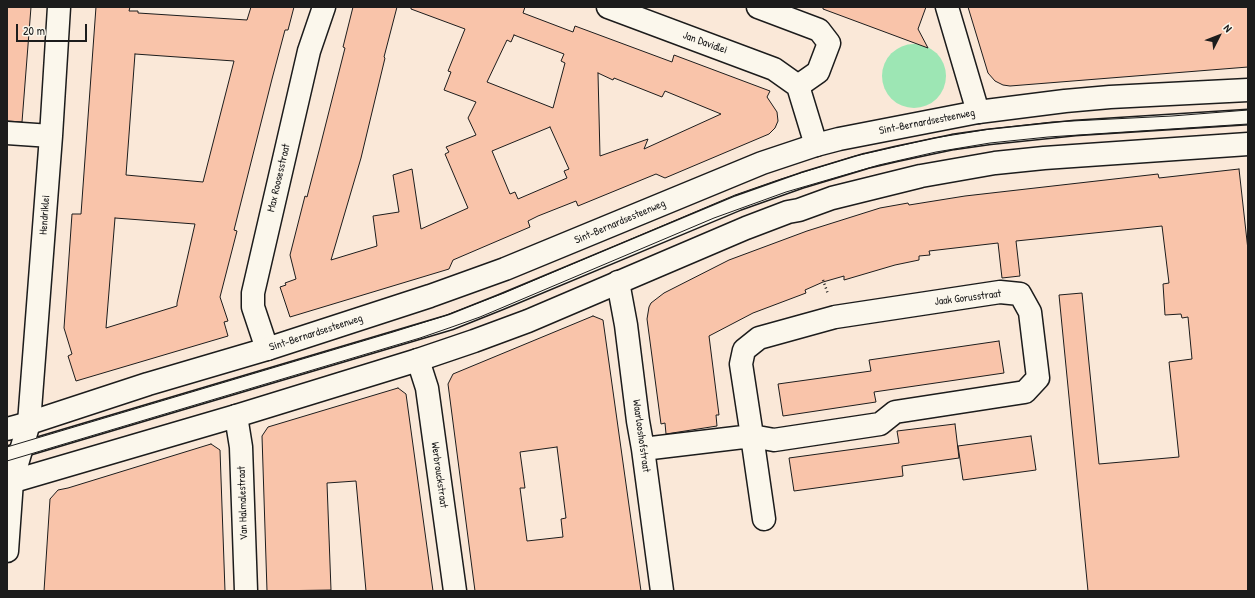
<!DOCTYPE html>
<style>
body{margin:0}
#map{position:relative;width:1255px;height:598px;overflow:hidden;background:#fae8d8;font-family:"Patrick Hand",sans-serif}
canvas{display:block}
.frame{position:absolute;inset:0;border:8px solid #1c1c1c;pointer-events:none}
.north{position:absolute;left:1199px;top:16px;width:40px;height:40px;-webkit-text-stroke:3px #fbf7ec;paint-order:stroke;rotate:48deg;font-size:11px;font-weight:700;line-height:16px;text-align:center;color:#1c1c1c}
.north::after{content:'';display:block;margin:auto;width:14px;height:18px;background:#1c1c1c;clip-path:polygon(50% 0,100% 100%,50% 72%,0 100%)}
.scale{position:absolute;left:16px;top:24px;width:71px;height:18px;box-sizing:border-box;border:2px solid #1c1c1c;border-top:0;padding-left:5px;font-size:12px;line-height:14px;white-space:nowrap;color:#1c1c1c;-webkit-text-stroke:3px #fbf7ec;paint-order:stroke}
</style>
<div id="map">
<canvas width="1255" height="598"></canvas>
<div class="frame"></div>
<div class="north">N</div>
<div class="scale">20 m</div>
</div>
<script>
const c = document.querySelector('canvas').getContext('2d');
c.lineJoin = 'round';
function fillPath(path, color) {
  c.fillStyle = color;
  c.fill(path, 'evenodd');
}
function poly(rows) {
  const path = new Path2D();
  for (const r of rows) {
    if (r.length === 3) {
      path.moveTo(r[0] + r[2], r[1]);
      path.arc(r[0], r[1], r[2], 0, 2 * Math.PI);
      continue;
    }
    path.moveTo(r[0], r[1]);
    for (let i = 2; i < r.length; i += 2) path.lineTo(r[i], r[i + 1]);
  }
  return path;
}
function stroke(path, color, width, dash) {
  c.strokeStyle = color;
  c.lineWidth = width;
  c.lineCap = dash ? 'butt' : 'round';
  c.setLineDash(dash || []);
  c.stroke(path);
}
function label(font, color, halo, rows, align = 'center') {
  c.font = font + ' "Patrick Hand",sans-serif';
  c.lineWidth = 3.5;
  c.setLineDash([]);
  c.textBaseline = 'middle';
  c.strokeStyle = halo;
  c.fillStyle = color;
  for (const [text, x, y, turn = 0] of rows) {
    c.save();
    c.translate(x, y);
    c.rotate((+turn || 0) * Math.PI / 180);
    c.textAlign = isNaN(turn) ? turn : align;
    if (halo) c.strokeText(text, 0, 0);
    c.fillText(text, 0, 0);
    c.restore();
  }
}
const green = poly([
 [914,76,32]
]);
const building = poly([
 [7,7,31,7,22,122,7,121,7,7],
 [96,7,130,7,129,11,138,11,138,13,247,20,251,7,294,7,288,30,285,30,272,79,234,230,237,231,220,297,228,321,224,322,228,336,76,381,68,356,72,354,64,328,72,214,81,214,96,7],
 [135,54,234,61,203,182,126,175,135,54],
 [115,218,195,224,177,303,177,306,106,328,115,218],
 [353,7,397,7,384,57,385,58,361,158,331,260,377,246,373,216,399,212,393,175,412,169,421,229,468,208,445,154,449,152,446,147,476,135,468,118,476,102,444,90,451,72,448,71,465,29,411,9,411,7,525,7,523,13,573,32,575,26,672,62,674,55,770,91,767,97,777,112,778,121,775,128,769,134,665,178,656,174,578,206,576,201,538,216,528,221,530,227,453,260,449,269,290,317,280,287,286,285,285,283,296,279,290,255,305,196,307,197,320,147,345,48,343,47,353,7],
 [514,35,564,54,561,61,565,63,553,108,487,82,507,40,511,42,514,35],
 [598,73,613,80,614,78,662,97,665,91,721,114,644,149,648,139,600,156,598,73],
 [550,127,569,169,564,171,567,178,518,199,515,192,510,194,492,151,550,127],
 [823,7,926,7,918,29,928,48,823,9,823,7],
 [968,7,1248,7,1248,67,1010,86,1003,85,995,81,988,73,968,7],
 [1239,169,1248,250,1248,591,1088,591,1059,295,1082,293,1099,464,1179,457,1169,362,1192,359,1188,317,1182,318,1181,314,1165,315,1163,284,1169,283,1162,226,1016,241,1020,276,1002,278,998,243,929,251,930,255,919,256,919,260,895,265,844,280,844,276,823,282,805,290,806,293,753,313,709,336,719,415,716,415,717,426,666,434,665,423,661,424,647,319,649,307,651,303,664,293,729,260,807,231,880,208,908,203,909,205,965,196,1158,174,1159,178,1239,169],
 [593,316,603,320,641,591,475,591,448,384,453,374,593,316],
 [557,447,566,518,561,519,563,537,527,541,520,488,525,488,520,452,557,447],
 [999,341,1004,373,874,392,876,402,783,416,778,384,871,371,869,360,999,341],
 [398,388,406,394,433,591,366,591,356,481,327,483,331,590,267,591,262,436,268,427,398,388],
 [955,424,959,458,902,466,903,476,794,491,789,458,899,443,897,431,955,424],
 [1031,436,1036,470,963,480,958,446,1031,436],
 [211,444,220,450,225,591,44,591,50,499,58,490,68,488,211,444]
]);
const path = poly([
 [823,280,828,294]
]);
const lane = poly([
 [7,454,451,322,501,302,738,203,803,180,866,161,896,154,953,142,988,137,1075,128,1248,117]
]);
const street = poly([
 [608,7,774,69,798,86,816,145],
 [758,7,819,30,829,43,818,72,798,86],
 [947,7,978,112],
 [7,133,51,136],
 [618,282,626,325,638,421,643,449,662,591],
 [267,349,253,307,253,293,309,51,324,7],
 [418,360,427,388,455,591],
 [236,416,241,447,246,591],
 [643,449,752,436,774,440,880,424,895,412,1025,392,1038,378,1030,312,1020,294,1000,292,835,317,759,338,744,350,741,364,752,436,764,519],
 [7,551,12,481,29,423,51,136,59,7]
]);
const secondary = poly([
 [7,429,29,423,148,384,267,349,430,296,505,269,762,163,816,145,839,139,978,112,1065,101,1110,97,1248,90],
 [7,483,236,416,418,360,474,341,528,321,746,228,788,212,799,210,832,198,921,176,995,163,1044,158,1248,144]
]);
const tram = poly([
 [7,447,393,332,444,316,504,293,735,195,781,179,855,156,934,138,990,129,1052,122,1172,116,1248,110],
 [7,461,420,338,449,328,480,317,714,218,786,192,879,165,936,152,990,143,1048,137,1248,124]
]);
const streetNames = [
 ["Jan Davidlei",705,43,20],
 ["Sint-Bernardsesteenweg",927,122,-11],
 ["Max Roosesstraat",279,178,-77],
 ["Hendriklei",45,215,-86],
 ["Sint-Bernardsesteenweg",620,222,-23],
 ["Jaak Gorusstraat",968,298,-7],
 ["Sint-Bernardsesteenweg",316,333,-18],
 ["Waarlooshofstraat",641,436,82],
 ["Werbrouckstraat",439,475,82],
 ["Van Halmalestraat",243,503,-92]
];
fillPath(green, '#9de6b4');
fillPath(building, '#f9c4aa');
stroke(building, '#1c1c1c', 1);
stroke(lane, '#1c1c1c', 17);
stroke(street, '#1c1c1c', 25);
stroke(secondary, '#1c1c1c', 25);
stroke(path, '#1c1c1c', 2.5, [1, 3]);
stroke(lane, '#fbf7ec', 14);
stroke(street, '#fbf7ec', 22);
stroke(secondary, '#fbf7ec', 22);
stroke(tram, '#1c1c1c', 1);
label('11px', '#1c1c1c', '#fbf7ec', streetNames);
</script>
